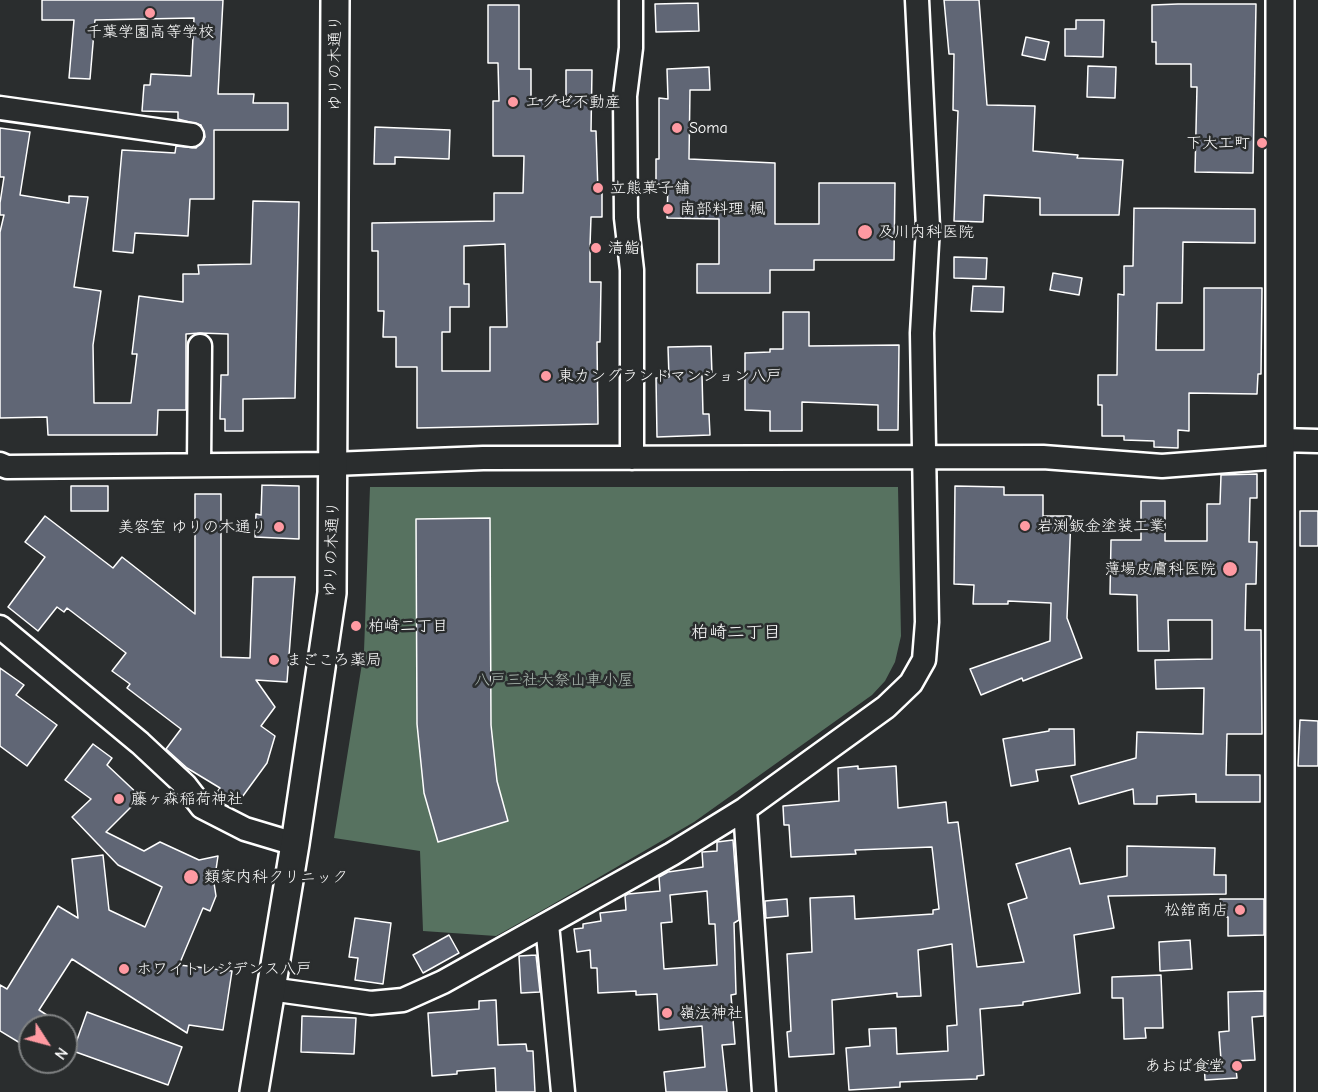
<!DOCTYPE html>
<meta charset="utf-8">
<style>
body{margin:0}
#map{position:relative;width:1318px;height:1092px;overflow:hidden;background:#2a2d2e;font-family:"Comic Neue",sans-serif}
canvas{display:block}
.north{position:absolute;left:18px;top:1014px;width:60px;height:60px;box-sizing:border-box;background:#2a2d2e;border:2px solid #7f8182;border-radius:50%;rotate:126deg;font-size:16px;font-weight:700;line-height:24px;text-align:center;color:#fff}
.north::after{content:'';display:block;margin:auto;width:21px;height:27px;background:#ff9aa2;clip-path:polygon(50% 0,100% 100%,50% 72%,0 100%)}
</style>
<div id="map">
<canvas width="1318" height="1092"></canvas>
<div class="north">N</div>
</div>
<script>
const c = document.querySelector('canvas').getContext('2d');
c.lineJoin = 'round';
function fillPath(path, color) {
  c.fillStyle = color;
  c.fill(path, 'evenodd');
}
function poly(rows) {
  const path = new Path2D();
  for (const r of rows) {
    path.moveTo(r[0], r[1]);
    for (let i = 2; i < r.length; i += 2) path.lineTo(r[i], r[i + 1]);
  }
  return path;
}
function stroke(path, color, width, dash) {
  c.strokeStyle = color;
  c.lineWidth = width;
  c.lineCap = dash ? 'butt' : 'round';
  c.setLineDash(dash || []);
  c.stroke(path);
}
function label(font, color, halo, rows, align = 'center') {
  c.font = font + ' "Comic Neue","Klee One",sans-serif';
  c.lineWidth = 5;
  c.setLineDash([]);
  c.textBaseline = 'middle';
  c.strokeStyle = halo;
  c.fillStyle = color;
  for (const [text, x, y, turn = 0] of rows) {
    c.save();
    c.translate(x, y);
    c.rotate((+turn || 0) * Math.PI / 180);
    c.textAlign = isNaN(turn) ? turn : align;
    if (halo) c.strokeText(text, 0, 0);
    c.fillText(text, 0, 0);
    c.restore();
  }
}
const green = poly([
 [370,487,898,487,901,636,895,662,885,681,872,695,694,822,548,907,496,936,423,931,420,851,334,838,364,651]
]);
const building = poly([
 [42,0,223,0,218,94,254,94,253,103,288,103,288,130,214,130,214,199,190,199,188,236,135,233,133,253,113,251,122,150,175,153,176,146,196,148,205,137,201,125,178,119,178,112,142,111,144,85,150,85,151,74,191,76,194,18,95,20,90,79,69,78,74,20,42,20,42,0],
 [944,0,979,0,987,105,1035,106,1033,151,1078,155,1077,158,1123,160,1119,215,1040,215,1040,198,984,195,983,222,954,221,958,111,953,110,954,54,949,54,944,0],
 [698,3,699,31,656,32,655,4,698,3],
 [1178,4,1256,4,1253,173,1195,172,1197,87,1191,87,1191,64,1156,64,1156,42,1152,42,1152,5,1178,4],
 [488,5,519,5,519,69,531,69,531,100,566,100,566,70,592,70,591,131,596,131,598,192,602,192,602,217,591,217,590,246,590,282,601,282,600,342,597,342,598,424,417,428,417,367,396,367,396,337,383,337,384,311,378,311,378,251,372,251,372,223,494,221,494,193,523,193,524,156,493,156,493,101,499,101,498,63,488,63,488,5],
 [505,244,507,327,490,327,490,371,442,371,442,332,450,332,450,307,469,307,469,284,464,284,464,246,505,244],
 [1076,20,1104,20,1103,57,1065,56,1065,29,1076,29,1076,20],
 [1026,37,1049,42,1045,60,1022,55,1026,37],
 [1088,66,1116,67,1115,98,1087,97,1088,66],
 [709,67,710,90,690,90,689,159,775,163,775,224,819,224,819,183,895,183,894,260,814,260,814,270,770,270,770,293,697,293,697,264,719,264,719,219,667,218,668,184,656,184,656,159,659,159,659,98,668,99,667,69,709,67],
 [375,127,450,130,449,159,395,157,395,164,374,164,375,127],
 [0,128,30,132,20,195,69,203,69,196,88,197,74,287,101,291,93,345,94,403,131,403,137,354,132,354,139,296,183,302,183,274,199,274,198,265,251,264,253,201,299,202,295,398,243,399,243,431,225,431,225,419,220,419,221,375,228,375,228,334,200,333,186,334,186,410,158,410,157,435,48,435,47,417,0,418,0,232,4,215,0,215,0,203,4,177,0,177,0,128],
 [1134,208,1255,209,1255,243,1183,242,1182,303,1157,303,1156,350,1204,350,1204,288,1262,288,1261,374,1258,374,1257,394,1189,393,1189,431,1178,430,1178,448,1154,447,1154,441,1124,440,1124,436,1102,436,1102,405,1098,405,1098,375,1117,375,1118,294,1124,295,1124,266,1133,266,1134,208],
 [954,257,987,258,986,279,954,278,954,257],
 [1053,273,1082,278,1079,295,1050,290,1053,273],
 [973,286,1004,287,1003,312,971,311,973,286],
 [783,312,809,312,809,346,899,345,898,430,878,430,878,405,802,402,802,431,770,431,770,411,745,410,745,353,770,352,770,349,783,349,783,312],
 [711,346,712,375,702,375,703,414,709,414,710,435,657,437,656,378,669,377,668,347,711,346],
 [1257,474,1257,498,1250,498,1249,542,1257,542,1256,584,1246,584,1245,630,1261,630,1262,734,1227,734,1226,775,1260,775,1260,802,1196,802,1196,794,1157,796,1157,804,1134,804,1133,789,1079,804,1071,776,1136,758,1137,732,1203,734,1204,688,1156,689,1155,660,1212,659,1212,620,1168,620,1169,651,1138,651,1137,595,1110,594,1111,540,1141,540,1141,501,1165,501,1165,541,1207,541,1207,504,1220,504,1221,475,1257,474],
 [262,485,299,486,299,539,255,537,256,514,261,515,262,485],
 [71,486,108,486,108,511,71,511,71,486],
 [955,486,1004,487,1004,495,1043,495,1043,516,1071,516,1067,618,1082,658,1023,681,1022,678,981,695,970,669,1050,641,1051,603,1008,601,1008,604,973,604,974,585,954,584,955,486],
 [195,494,221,494,221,657,250,658,253,577,295,577,287,682,256,680,275,707,261,726,275,736,267,763,237,804,218,791,220,788,187,768,166,749,181,729,127,688,130,684,112,671,126,653,67,608,64,612,57,607,38,631,8,607,45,557,25,542,45,516,113,568,122,557,195,614,195,494],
 [1300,511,1318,511,1318,546,1300,546,1300,511],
 [490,518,491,725,497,781,508,821,438,842,424,793,417,724,416,519,490,518],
 [0,668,24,685,16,695,57,725,27,766,0,746,0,668],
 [1300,720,1318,721,1318,766,1298,766,1300,720],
 [1049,729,1074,729,1075,765,1036,770,1038,781,1011,786,1003,739,1049,731,1049,729],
 [93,744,112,758,107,765,141,797,106,832,144,851,160,842,199,860,218,856,214,883,216,896,210,911,203,908,179,965,232,971,223,1030,189,1025,187,1033,72,959,39,1010,64,1026,30,1026,30,1049,0,1031,0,985,7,989,58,906,78,918,72,859,103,855,109,910,145,927,162,887,118,865,72,817,91,799,65,780,93,744],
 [858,766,858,769,896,766,898,808,946,802,948,823,958,822,977,967,1024,962,1008,904,1027,898,1016,864,1070,848,1080,884,1127,876,1127,846,1215,848,1214,875,1226,875,1226,894,1108,896,1114,928,1074,935,1080,993,1023,1002,1023,1005,980,1009,984,1075,977,1076,977,1079,900,1082,900,1087,849,1090,846,1048,870,1046,869,1029,896,1028,897,1054,948,1051,947,1026,957,1025,952,944,918,950,921,996,897,997,897,993,832,1000,834,1054,789,1057,787,1032,791,1031,787,954,812,952,810,898,854,896,855,919,933,914,933,910,939,909,932,847,855,850,856,854,791,857,789,825,784,825,783,806,839,801,838,768,858,766],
 [733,840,739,920,734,923,736,994,731,995,735,1044,722,1045,727,1092,666,1092,664,1072,705,1067,702,1026,659,1030,657,994,636,995,636,991,598,993,597,968,591,968,590,950,577,952,574,929,583,928,583,924,601,921,600,913,626,910,625,896,628,894,660,891,659,877,668,872,703,867,702,852,717,851,717,842,733,840],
 [707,891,709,924,715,924,717,965,664,969,661,923,672,922,670,895,707,891],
 [787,899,788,916,766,918,765,901,787,899],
 [1220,899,1264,899,1264,935,1228,936,1228,917,1220,917,1220,899],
 [355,918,391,923,383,984,355,980,358,958,349,957,355,918],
 [449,935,459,953,423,973,413,955,449,935],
 [1190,940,1192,969,1160,971,1159,942,1190,940],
 [536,955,540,992,521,993,519,956,536,955],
 [1161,975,1163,1028,1145,1028,1146,1038,1124,1039,1123,998,1112,998,1112,977,1161,975],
 [1264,991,1264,1016,1252,1017,1255,1060,1235,1061,1237,1078,1205,1080,1204,1061,1221,1060,1219,1032,1229,1031,1228,992,1264,991],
 [496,1000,498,1045,526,1044,527,1051,533,1051,535,1092,496,1092,495,1068,457,1071,457,1074,432,1076,428,1013,479,1009,479,1001,496,1000],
 [87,1012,182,1047,168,1085,73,1051,87,1012],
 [302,1016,356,1018,354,1054,301,1052,302,1016]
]);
const minor = poly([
 [631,0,631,48,625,96,626,218,632,270,632,458],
 [0,108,192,135],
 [1280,440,1318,441],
 [0,464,7,467,333,464,483,458,1043,457,1162,466,1280,457],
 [199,465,200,346],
 [0,627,140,743,185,785,202,807,245,829,295,844],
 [745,809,764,1092],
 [547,924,563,1092],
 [270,989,371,1003,403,1000,443,982,672,854,745,809,886,707,911,683,924,660,927,622,922,333,928,227,917,0]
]);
const tertiary = poly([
 [254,1092,295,844,332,593,335,0],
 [1280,1092,1280,0]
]);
const markers = [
 [150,13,6,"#ff9aa2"],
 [513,102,6,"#ff9aa2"],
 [677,128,6,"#ff9aa2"],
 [1262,143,6,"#ff9aa2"],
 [598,188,6,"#ff9aa2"],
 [668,209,6,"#ff9aa2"],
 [865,232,8,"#ff9aa2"],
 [596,248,6,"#ff9aa2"],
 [546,376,6,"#ff9aa2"],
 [1025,526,6,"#ff9aa2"],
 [279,527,6,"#ff9aa2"],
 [1230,569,8,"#ff9aa2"],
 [356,626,6,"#ff9aa2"],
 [274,660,6,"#ff9aa2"],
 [119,799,6,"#ff9aa2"],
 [191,877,8,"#ff9aa2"],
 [1240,910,6,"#ff9aa2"],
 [124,969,6,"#ff9aa2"],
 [667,1013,6,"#ff9aa2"],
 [1237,1066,6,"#ff9aa2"]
];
const poiNames = [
 ["千葉学園高等学校",150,32,"center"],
 ["エグゼ不動産",525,102],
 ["Soma",689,128],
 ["下大工町",1250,143,"right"],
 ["立熊菓子舗",610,188],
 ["南部料理 楓",680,209],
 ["及川内科医院",878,232],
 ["清鮨",608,248],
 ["東カングランドマンション八戸",558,376],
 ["岩渕鈑金塗装工業",1037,526],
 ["美容室 ゆりの木通り",267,527,"right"],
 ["薄場皮膚科医院",1216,569,"right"],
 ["柏崎二丁目",368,626],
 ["まごころ薬局",286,660],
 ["藤ヶ森稲荷神社",131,799],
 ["類家内科クリニック",204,877],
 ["松舘商店",1228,910,"right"],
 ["ホワイトレジデンス八戸",136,969],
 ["嶺法神社",679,1013],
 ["あおば食堂",1225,1066,"right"]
];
const streetNames = [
 ["ゆりの木通り",335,63,-90],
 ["ゆりの木通り",332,549,-88]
];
const parkNames = [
 ["八戸三社大祭山車小屋",554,680]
];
const neighbourhoodNames = [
 ["柏崎二丁目",736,633]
];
fillPath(green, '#577260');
fillPath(building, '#606675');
stroke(building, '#fff', 1.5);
stroke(minor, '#fff', 27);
stroke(tertiary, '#fff', 32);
stroke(minor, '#2a2d2e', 22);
stroke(tertiary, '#2a2d2e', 27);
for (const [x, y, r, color] of markers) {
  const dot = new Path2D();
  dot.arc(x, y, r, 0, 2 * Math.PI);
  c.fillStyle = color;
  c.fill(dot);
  stroke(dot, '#2a2d2e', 2);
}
label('16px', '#fff', '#2a2d2e', poiNames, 'left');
label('16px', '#fff', '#2a2d2e', streetNames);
label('16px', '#abb8b0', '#2a2d2e', parkNames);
label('18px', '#fff', '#2a2d2e', neighbourhoodNames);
</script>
